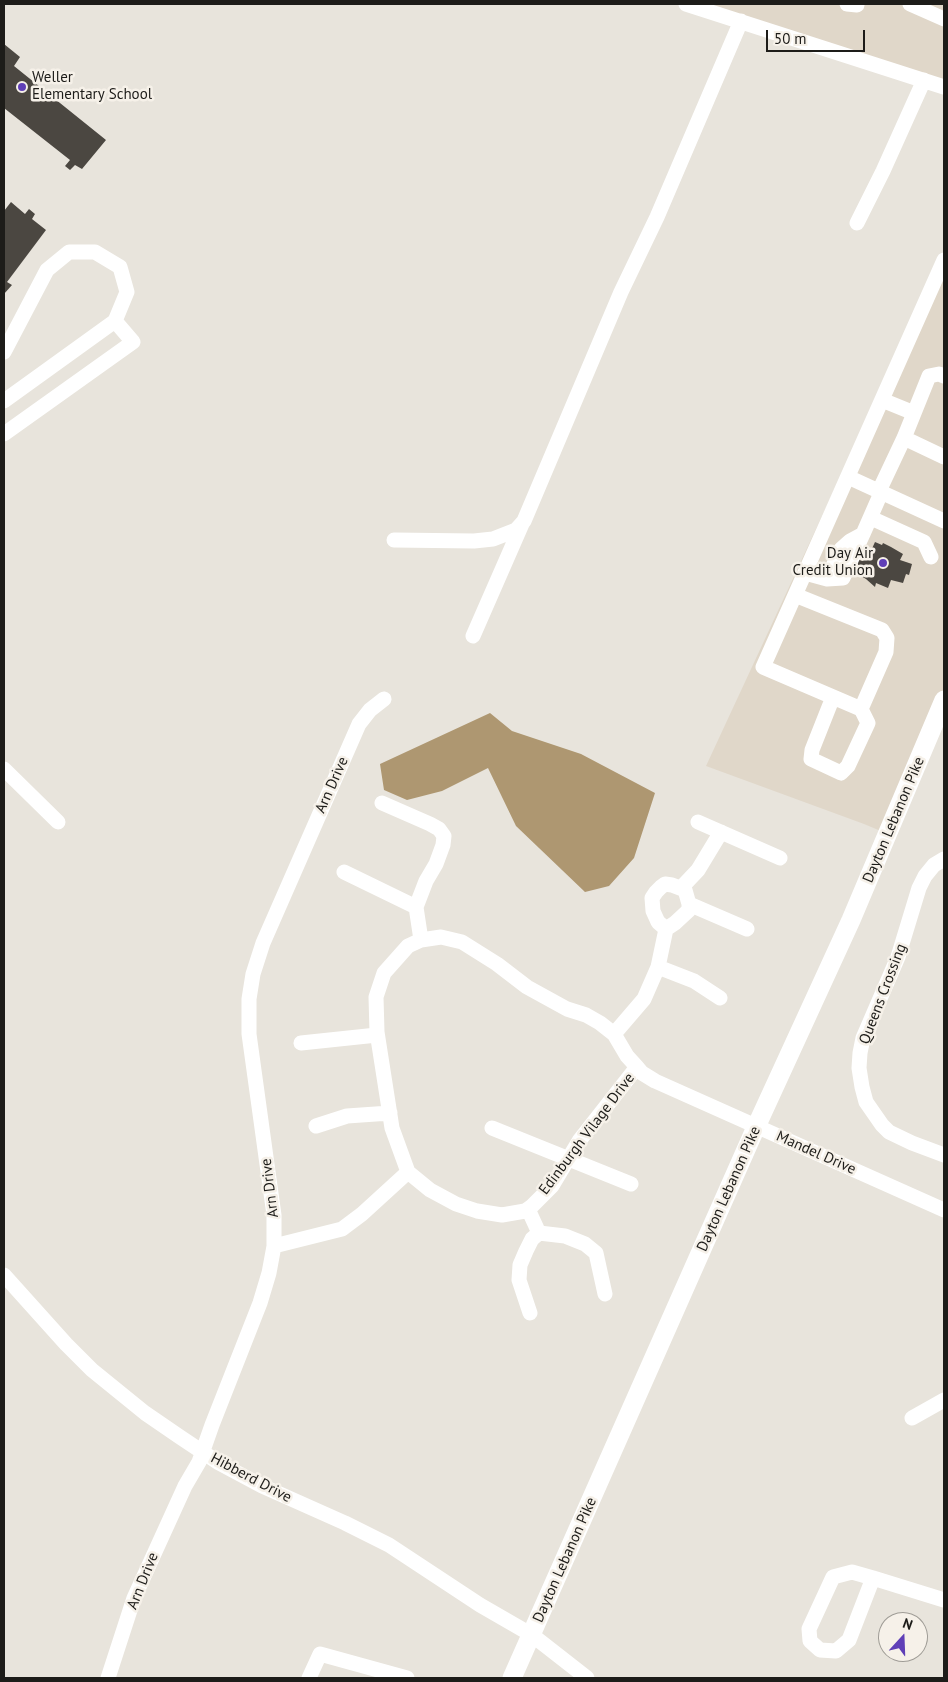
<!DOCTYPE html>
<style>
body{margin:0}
#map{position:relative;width:948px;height:1682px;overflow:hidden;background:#e8e4dc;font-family:"PT Sans",sans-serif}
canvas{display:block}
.frame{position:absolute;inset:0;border:5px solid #1d1c19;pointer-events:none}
.north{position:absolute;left:878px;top:1612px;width:50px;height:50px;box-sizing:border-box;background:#f6f1e9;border:1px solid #9f9c96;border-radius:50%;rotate:20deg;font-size:14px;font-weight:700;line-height:20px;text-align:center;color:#1d1c19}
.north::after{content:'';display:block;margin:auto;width:18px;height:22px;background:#5f3fb7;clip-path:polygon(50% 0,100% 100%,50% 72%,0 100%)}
.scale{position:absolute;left:766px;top:30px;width:99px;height:22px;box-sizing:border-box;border:2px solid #1d1c19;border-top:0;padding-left:6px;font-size:15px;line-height:18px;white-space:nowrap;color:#1d1c19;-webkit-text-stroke:4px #f6f1e9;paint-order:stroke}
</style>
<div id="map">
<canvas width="948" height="1682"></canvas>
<div class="frame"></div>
<div class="north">N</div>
<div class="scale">50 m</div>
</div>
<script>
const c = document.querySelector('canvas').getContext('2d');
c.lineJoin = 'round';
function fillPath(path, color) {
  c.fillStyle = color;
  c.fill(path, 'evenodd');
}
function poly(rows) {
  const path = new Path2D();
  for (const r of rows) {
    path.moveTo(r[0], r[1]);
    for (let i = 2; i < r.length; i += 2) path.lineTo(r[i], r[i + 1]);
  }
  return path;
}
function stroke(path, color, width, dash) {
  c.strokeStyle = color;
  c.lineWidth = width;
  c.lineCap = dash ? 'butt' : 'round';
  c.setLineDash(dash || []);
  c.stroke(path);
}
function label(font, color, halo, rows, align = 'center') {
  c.font = font + ' "PT Sans",sans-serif';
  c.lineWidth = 5;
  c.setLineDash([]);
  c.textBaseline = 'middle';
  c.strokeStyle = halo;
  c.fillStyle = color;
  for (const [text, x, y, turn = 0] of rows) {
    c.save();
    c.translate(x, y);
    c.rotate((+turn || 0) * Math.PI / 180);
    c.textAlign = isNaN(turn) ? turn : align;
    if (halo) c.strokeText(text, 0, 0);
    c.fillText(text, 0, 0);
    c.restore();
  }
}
const built = poly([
 [683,4,944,4,944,90],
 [944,253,944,704,888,834,864,824,706,766]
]);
const water = poly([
 [490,713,512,731,581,754,655,793,634,858,609,886,585,892,516,826,488,768,442,791,407,800,384,790,380,764]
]);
const building = poly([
 [4,44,20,57,14,66,106,140,82,169,75,165,70,170,65,166,70,160,4,108],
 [11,202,25,214,29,209,35,214,32,219,46,230,7,282,12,285,4,294,4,211],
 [875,542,882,545,883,543,891,547,903,554,900,560,912,564,909,575,906,574,903,583,891,580,888,588,876,583,875,587,866,579,861,576,862,573,841,568,844,556,863,561,869,553,870,553]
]);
const minor = poly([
 [686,4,944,87],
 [847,4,857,5,857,4],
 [910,4,944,19],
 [857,223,883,171,924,80],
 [4,352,47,270,69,252,95,252,120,267,127,292,115,321,4,401],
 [882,400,914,413],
 [4,434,133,342,115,321],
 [904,438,944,457],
 [848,477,944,521],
 [879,491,904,438,929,376,939,374,944,376],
 [871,518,924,542,931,557],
 [394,540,474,541,493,539,516,530,524,521,621,292,657,217,741,21],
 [805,573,827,579,841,549,850,541,863,534,881,493],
 [827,579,843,578,863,534],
 [795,595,882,630,887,638,886,652,861,709,763,667,944,260],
 [473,636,522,524],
 [833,697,812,750,811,759,841,773,848,766,868,723,861,709],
 [4,769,58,822],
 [382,803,430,824,439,829,444,836,443,845,436,864,426,881,416,907,421,940],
 [698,822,780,858],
 [944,859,934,865,925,876,919,888,898,957,863,1038,860,1053,859,1068,862,1087,866,1102,882,1125,889,1132,912,1143,944,1155],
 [344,872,416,907],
 [681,888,698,870,721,832],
 [689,904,747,929],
 [658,967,694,981,720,998],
 [614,1034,644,999,658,967,666,929,658,922,653,911,652,898,656,892,661,887,665,884,672,885,685,890,689,904,689,910,675,923,666,929],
 [301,1043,377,1035],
 [637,1067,579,1141,552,1186,532,1206,525,1211,502,1215,477,1211,456,1204,430,1190,408,1172,392,1128,377,1032,376,997,384,973,408,946,421,940,441,937,462,942,497,964,527,987,567,1009,586,1015,600,1023,614,1034,627,1056,637,1067,642,1073,655,1081,944,1210],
 [316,1126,347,1116,390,1113],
 [492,1128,631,1184],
 [528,1209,539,1233,565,1236,585,1244,596,1253,605,1294],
 [274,1246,342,1229,362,1214,408,1172],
 [4,1275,66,1344,92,1370,145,1413,180,1437,219,1463,262,1486,345,1523,389,1545,480,1605,532,1635,587,1678],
 [530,1313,519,1280,520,1265,526,1251,532,1239,539,1233],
 [912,1418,944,1400],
 [873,1578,849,1640,836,1651,820,1650,810,1641,809,1629,833,1577,852,1572,873,1578,944,1600],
 [108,1678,134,1598,185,1486,199,1462,212,1425,260,1303,269,1273,274,1246,274,1215,249,1034,249,999,253,974,263,943,359,724,370,710,384,699],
 [309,1678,320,1654,407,1678]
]);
const major = poly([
 [512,1678,756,1127,851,920,944,700]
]);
const markers = [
 [22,87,5,"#5f3fb7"],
 [883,563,5,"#5f3fb7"]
];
const poiNames = [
 ["Weller",32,78],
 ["Elementary School",32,95],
 ["Day Air",873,554,"right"],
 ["Credit Union",873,571,"right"]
];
const streetNames = [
 ["Arn Drive",332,785,-66],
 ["Dayton Lebanon Pike",894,820,-67],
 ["Queens Crossing",883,994,-69],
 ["Edinburgh Vilage Drive",587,1134,-53],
 ["Mandel Drive",816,1153,24],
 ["Arn Drive",270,1188,-97],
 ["Dayton Lebanon Pike",729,1189,-66],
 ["Hibberd Drive",251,1478,28],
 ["Dayton Lebanon Pike",565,1560,-66],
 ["Arn Drive",143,1581,-68]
];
fillPath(built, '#e0d7c9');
fillPath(water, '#ae9771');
fillPath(building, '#4b4741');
stroke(minor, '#fff', 15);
stroke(major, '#fff', 19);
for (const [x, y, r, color] of markers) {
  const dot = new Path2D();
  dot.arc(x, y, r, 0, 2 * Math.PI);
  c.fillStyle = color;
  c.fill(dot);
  stroke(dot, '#f6f1e9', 2);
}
label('15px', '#1d1c19', '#f6f1e9', poiNames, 'left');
label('15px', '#1d1c19', '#f6f1e9', streetNames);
</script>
